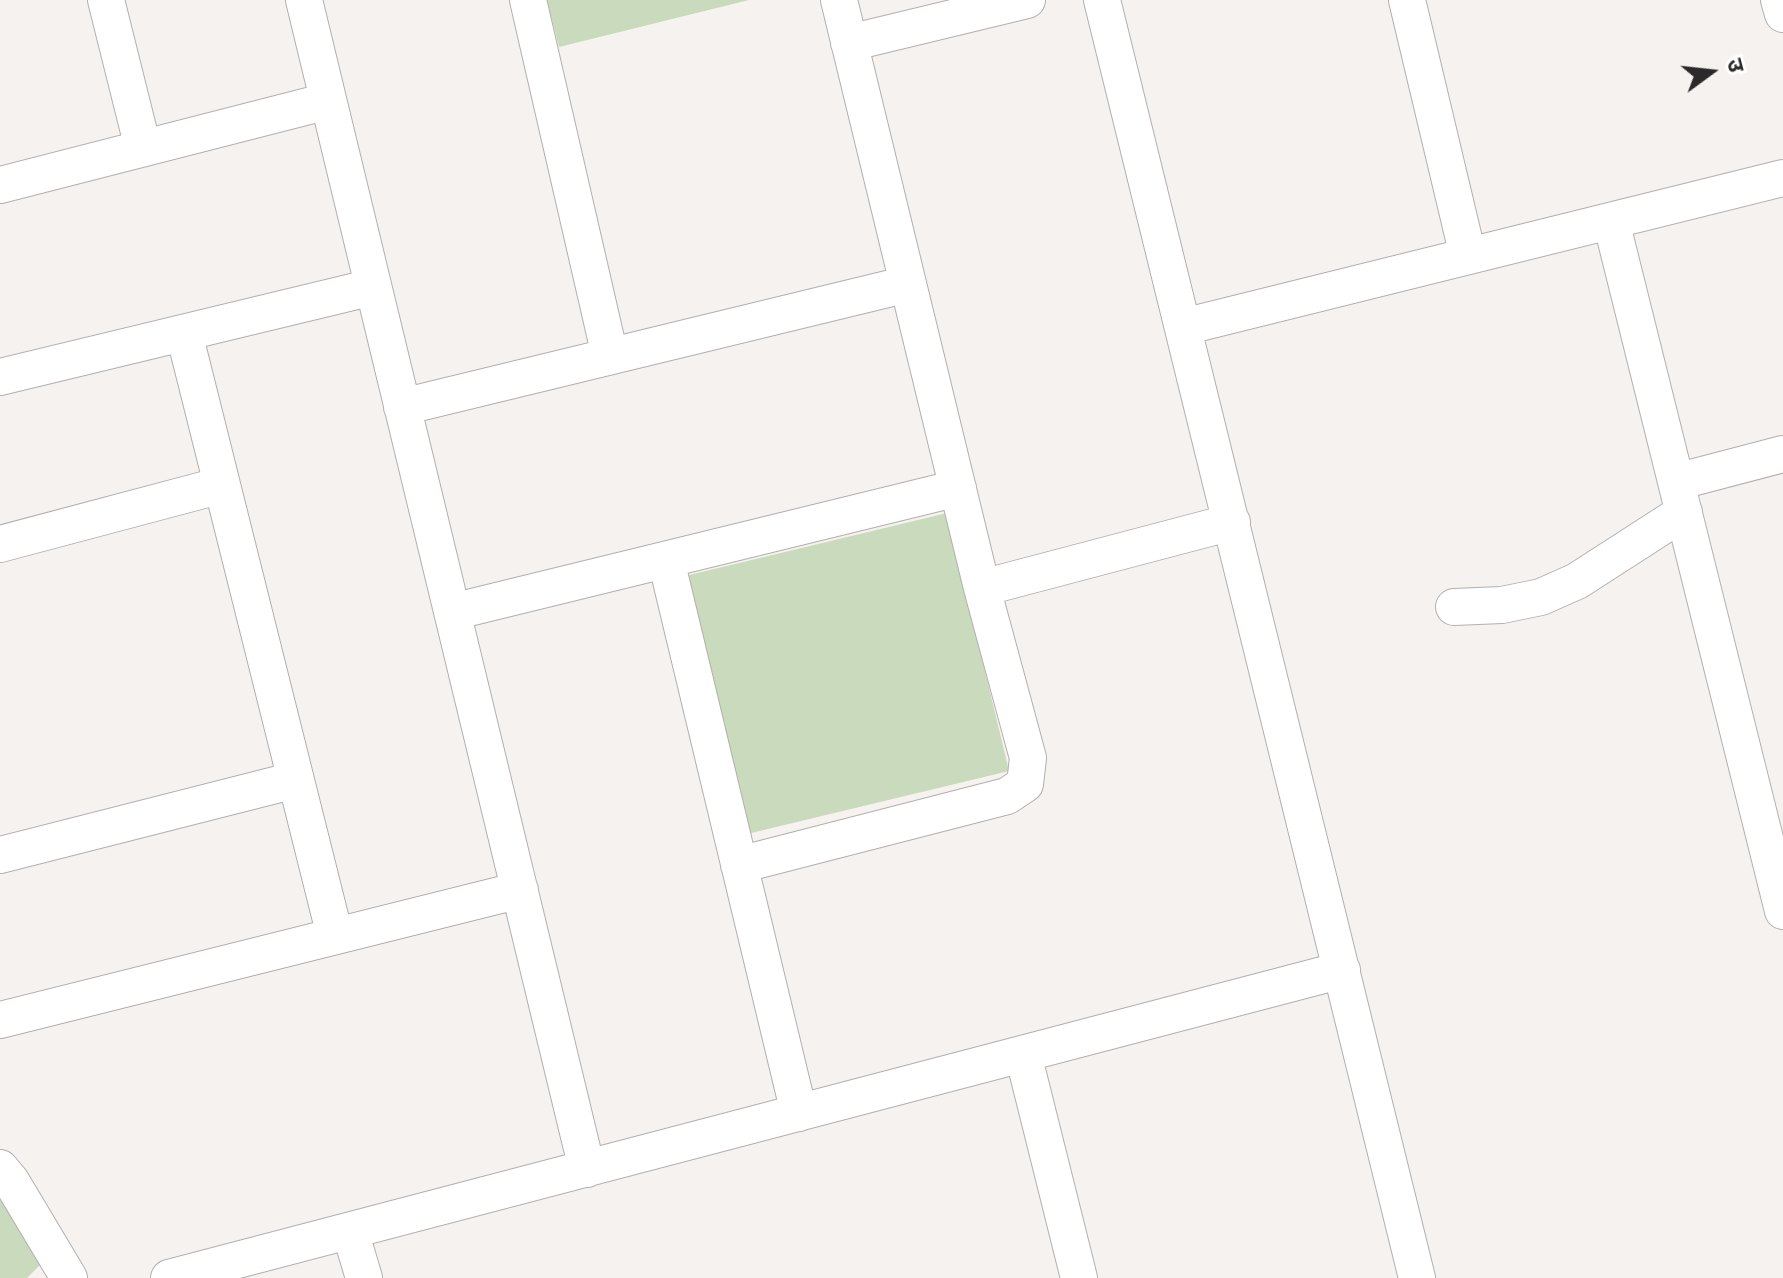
<!DOCTYPE html>
<meta charset="utf-8">
<style>
body{margin:0}
#map{position:relative;width:1783px;height:1278px;overflow:hidden;background:#f6f2f0;font-family:"Sofia Sans Condensed","Noto Sans Devanagari",sans-serif}
canvas{display:block}
.north{position:absolute;left:1671px;top:32px;width:80px;height:80px;-webkit-text-stroke:6px #fff;paint-order:stroke;rotate:75deg;font-size:22px;font-weight:700;line-height:32px;text-align:center;color:#2b2929}
.north::after{content:'';display:block;margin:auto;width:28px;height:36px;background:#2b2929;clip-path:polygon(50% 0,100% 100%,50% 72%,0 100%)}
</style>
<div id="map">
<canvas width="1783" height="1278"></canvas>
<div class="north">उ</div>
</div>
<script>
const c = document.querySelector('canvas').getContext('2d');
c.lineJoin = 'round';
function fillPath(path, color) {
  c.fillStyle = color;
  c.fill(path, 'evenodd');
}
function poly(rows) {
  const path = new Path2D();
  for (const r of rows) {
    path.moveTo(r[0], r[1]);
    for (let i = 2; i < r.length; i += 2) path.lineTo(r[i], r[i + 1]);
  }
  return path;
}
function stroke(path, color, width, dash) {
  c.strokeStyle = color;
  c.lineWidth = width;
  c.lineCap = dash ? 'butt' : 'round';
  c.setLineDash(dash || []);
  c.stroke(path);
}
const green = poly([
 [547,0,749,0,559,47],
 [947,513,1009,771,747,834,685,576],
 [0,1195,55,1250,27,1278,0,1278]
]);
const minor = poly([
 [106,0,143,148],
 [304,0,587,1169],
 [528,0,610,356],
 [1102,0,1417,1278],
 [1407,0,1468,256],
 [1779,0,1783,14],
 [849,43,1027,0],
 [0,185,328,101],
 [1611,221,1783,911],
 [1183,327,1783,178],
 [184,333,335,936],
 [0,377,373,287],
 [402,407,908,284],
 [1676,482,1783,454],
 [0,544,222,485],
 [666,560,799,1113],
 [982,588,1232,522],
 [1454,607,1502,605,1541,597,1577,581,1684,512],
 [452,612,958,488],
 [0,855,295,780],
 [739,865,1007,796,1025,784,1028,758,982,588,839,0],
 [0,1020,520,890],
 [1023,1054,1079,1278],
 [0,1168,11,1181,69,1278],
 [350,1231,364,1278],
 [169,1278,1342,970]
]);
fillPath(green, '#cadabc');
stroke(minor, '#b3afad', 38);
stroke(minor, '#fff', 36);
</script>
